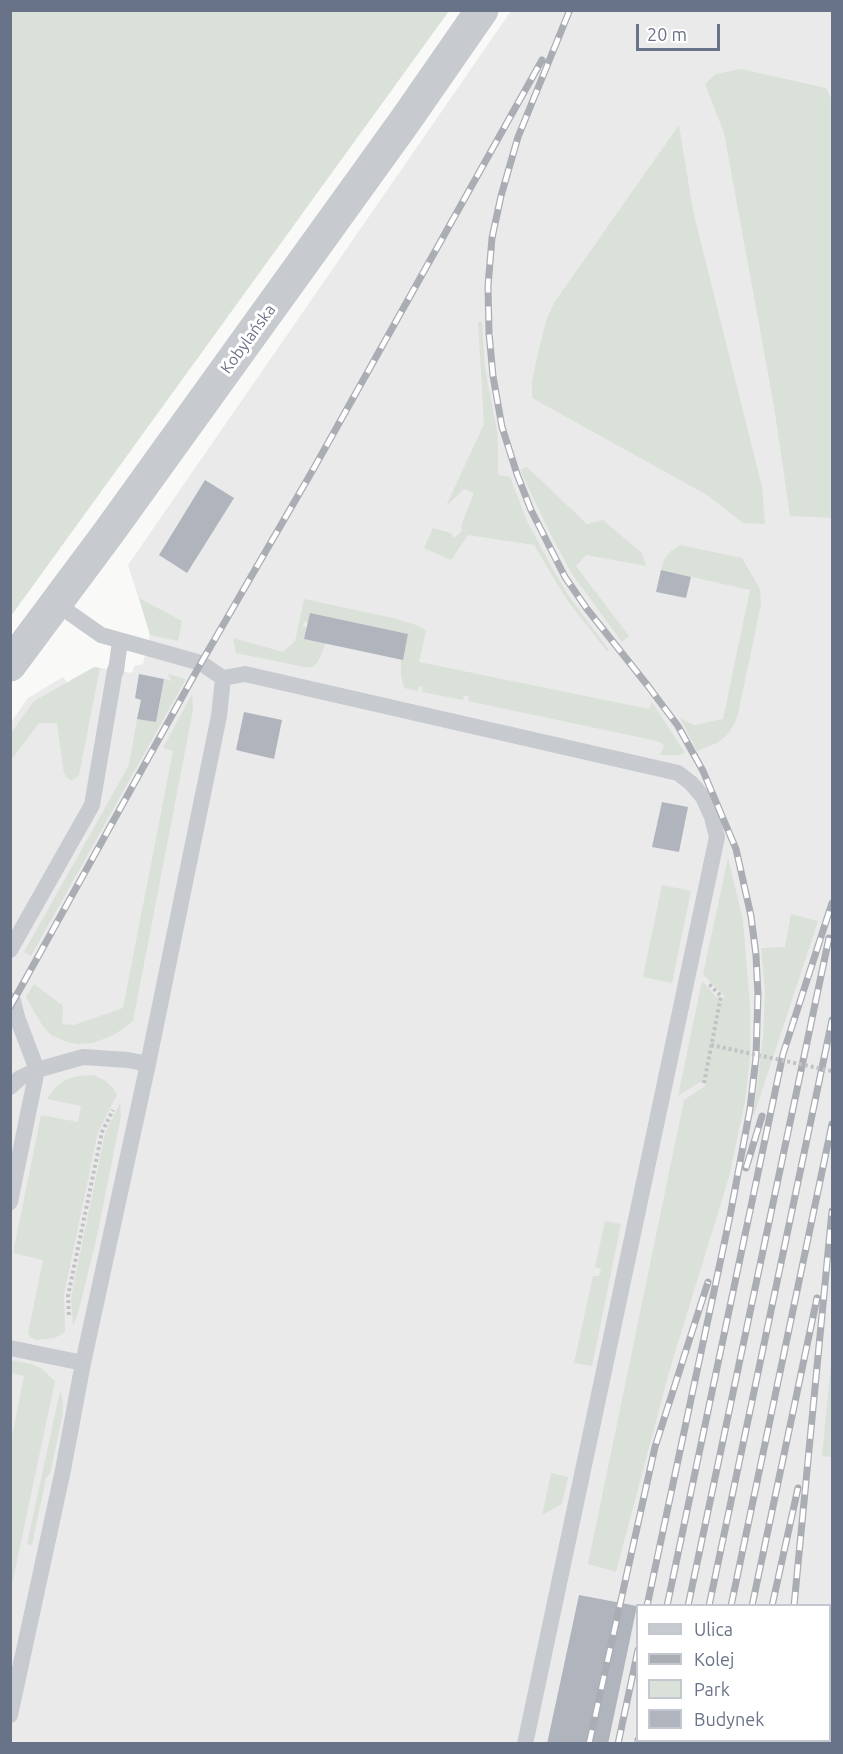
<!DOCTYPE html>
<meta charset="utf-8">
<style>
body{margin:0}
#map{position:relative;width:843px;height:1754px;overflow:hidden;background:#f9faf7;font-family:Ubuntu,sans-serif}
canvas{display:block}
.frame{position:absolute;inset:0;border:12px solid #697388;pointer-events:none}
.legend{position:absolute;left:636px;top:1604px;width:195px;height:138px;box-sizing:border-box;background:#fff;border:2px solid #c3c7cf;margin:0;padding:8px 10px;list-style:none;font-size:18px;color:#697388}
.legend li{display:flex;align-items:center;gap:12px;height:30px}
.legend b{width:30px;border:2px solid #c3c7cf}
.scale{position:absolute;left:636px;top:24px;width:84px;height:27px;box-sizing:border-box;border:3px solid #697388;border-top:0;padding-left:8px;font-size:18px;line-height:21px;white-space:nowrap;color:#697388;-webkit-text-stroke:4px #fff;paint-order:stroke}
</style>
<div id="map">
<canvas width="843" height="1754"></canvas>
<div class="frame"></div>
<ul class="legend">
<li><b style="height:8px;background:#c7cace"></b>Ulica</li>
<li><b style="height:8px;background:#aaadb4"></b>Kolej</li>
<li><b style="height:16px;background:#dae1d8"></b>Park</li>
<li><b style="height:16px;background:#b0b4bd"></b>Budynek</li>
</ul>
<div class="scale">20 m</div>
</div>
<script>
const c = document.querySelector('canvas').getContext('2d');
c.lineJoin = 'round';
function fillPath(path, color) {
  c.fillStyle = color;
  c.fill(path, 'evenodd');
}
function poly(rows) {
  const path = new Path2D();
  for (const r of rows) {
    path.moveTo(r[0], r[1]);
    for (let i = 2; i < r.length; i += 2) path.lineTo(r[i], r[i + 1]);
  }
  return path;
}
function stroke(path, color, width, dash) {
  c.strokeStyle = color;
  c.lineWidth = width;
  c.lineCap = dash ? 'butt' : 'round';
  c.setLineDash(dash || []);
  c.stroke(path);
}
function label(font, color, halo, rows, align = 'center') {
  c.font = font + ' Ubuntu,sans-serif';
  c.lineWidth = 6;
  c.setLineDash([]);
  c.textBaseline = 'middle';
  c.strokeStyle = halo;
  c.fillStyle = color;
  for (const [text, x, y, turn = 0] of rows) {
    c.save();
    c.translate(x, y);
    c.rotate((+turn || 0) * Math.PI / 180);
    c.textAlign = isNaN(turn) ? turn : align;
    if (halo) c.strokeText(text, 0, 0);
    c.fillText(text, 0, 0);
    c.restore();
  }
}
const built = poly([
 [511,11,832,11,832,1743,11,1744,11,722,28,698,63,677,68,683,94,667,132,673,134,666,143,664,150,634,128,565],
 [638,1606,830,1606,830,1740,638,1740]
]);
const green = poly([
 [10,11,449,11,11,616,10,616],
 [741,69,826,88,832,100,832,518,790,516,774,406,724,133,705,84,716,74],
 [679,125,693,211,762,487,765,524,743,523,707,495,532,398,532,381,539,349,546,321,554,303],
 [478,322,482,322,485,368,498,436,498,475,510,477,527,521,551,566,568,595,609,650,607,651,567,600,534,545,468,535,451,560,424,548,433,528,451,533,454,538,462,531,461,526,474,493,464,489,446,506,484,424],
 [527,467,587,524,603,520,642,553,646,566,586,555,576,566,629,636,622,642,572,574,549,531,520,470],
 [680,545,742,558,760,589,761,604,738,714,734,725,726,736,717,743,697,751,680,718,694,725,723,719,750,590,661,570,664,560,671,551],
 [139,598,182,621,178,641,150,635],
 [304,599,393,618,416,625,426,630,419,662,649,709,652,702,685,753,678,755,660,755,664,746,662,743,657,741,468,701,469,697,464,695,463,700,422,692,423,687,419,686,418,691,404,688,401,675,401,659,403,659,408,634,310,613,308,622,304,622,303,626,307,627,304,639,326,643,318,662,312,667,304,667,236,653,233,638,283,652,295,641],
 [94,667,100,668,79,775,75,779,70,780,64,774,57,723,39,723,11,760,11,733,34,701],
 [168,674,186,679,31,956,24,952,129,765,137,719,156,722,164,679,172,681],
 [192,694,193,710,133,1021,114,1035,93,1043,77,1044,67,1042,51,1035,42,1025,26,997,34,984,63,1006,62,1024,74,1025,123,1008,173,751,163,748],
 [728,858,743,920,750,1006,750,1058,745,1101,729,1177,669,1372,616,1572,588,1564,684,1100,705,1086,706,1084,700,1082,678,1096,702,981,719,1000,723,1000,724,996,703,974],
 [662,885,691,891,672,983,643,977],
 [791,914,818,921,753,1118,763,1037,765,992,761,948,785,947],
 [93,1075,104,1080,113,1088,117,1095,98,1132,64,1295,65,1332,55,1338,36,1340,30,1337,28,1333,43,1260,13,1253,41,1115,78,1122,81,1106,47,1099,57,1086,67,1079,79,1076],
 [120,1103,121,1116,97,1236,77,1317,73,1325,71,1297,105,1133],
 [605,1221,621,1224,592,1366,574,1363,593,1276,599,1276,601,1269,595,1267],
 [832,1353,832,1457,822,1456],
 [11,1360,31,1364,42,1369,55,1381,11,1589,11,1441,24,1376,11,1373],
 [60,1391,63,1401,63,1413,50,1474,46,1478,32,1545,27,1544],
 [551,1473,568,1477,562,1504,542,1515]
]);
const building = poly([
 [205,480,234,498,187,573,159,555],
 [661,570,691,577,686,598,656,592],
 [310,613,408,634,403,660,304,639],
 [139,674,164,679,156,722,137,719,141,700,135,698],
 [244,712,282,720,274,759,236,750],
 [662,802,688,807,679,852,652,847],
 [579,1595,637,1606,608,1744,547,1744]
]);
const path = poly([
 [704,1083,721,996,708,983],
 [69,1315,68,1296,102,1132,113,1110]
]);
const service = poly([
 [223,678,245,674,678,773,691,783,703,797,712,817,717,837,525,1744],
 [10,950,92,805,115,670,116,671,120,641],
 [10,1000,13,1001,17,1017,37,1070,20,1078,10,1087],
 [10,1202,37,1070,83,1057,128,1060,148,1064],
 [10,1348,83,1363],
 [10,1715,63,1470,83,1363,148,1064,219,716,223,678,201,663,101,635,57,604]
]);
const tertiary = poly([
 [10,665,109,532,405,121,482,10]
]);
const rail = poly([
 [569,12,518,137,501,196,492,238,488,286,489,333,493,376,502,427,517,474,531,510,565,577,587,609,648,686,678,726,703,771,736,849,751,916,756,955,758,995,756,1057,750,1109,730,1216,647,1606],
 [10,1007,201,663,314,468,542,60],
 [746,1168,762,1116],
 [667,1606,783,1054,832,903],
 [688,1606,829,938],
 [709,1606,832,1020],
 [731,1606,832,1124],
 [752,1606,817,1298],
 [772,1606,798,1488],
 [794,1606,832,1211],
 [830,1690,832,1677],
 [589,1744,655,1447,708,1282],
 [618,1744,638,1650],
 [638,1744,638,1740],
 [659,1744,660,1740],
 [680,1744,681,1740],
 [701,1744,702,1740],
 [722,1744,723,1740],
 [744,1744,744,1740],
 [766,1744,766,1740],
 [781,1744,781,1740],
 [818,1744,819,1740]
]);
const pathBridge = poly([
 [711,1045,832,1071]
]);
const streetNames = [
 ["Kobylańska",248,339,-54]
];
fillPath(built, '#eaeaea');
fillPath(green, '#dae1d8');
fillPath(building, '#b0b4bd');
stroke(path, '#c1c2c5', 4, [3, 3]);
stroke(service, '#c7cace', 16);
stroke(tertiary, '#c7cace', 33);
stroke(rail, '#aaadb4', 7);
stroke(rail, '#fff', 4.5, [14]);
stroke(pathBridge, '#c1c2c5', 4, [3, 3]);
label('16px', '#697388', '#fff', streetNames);
</script>
